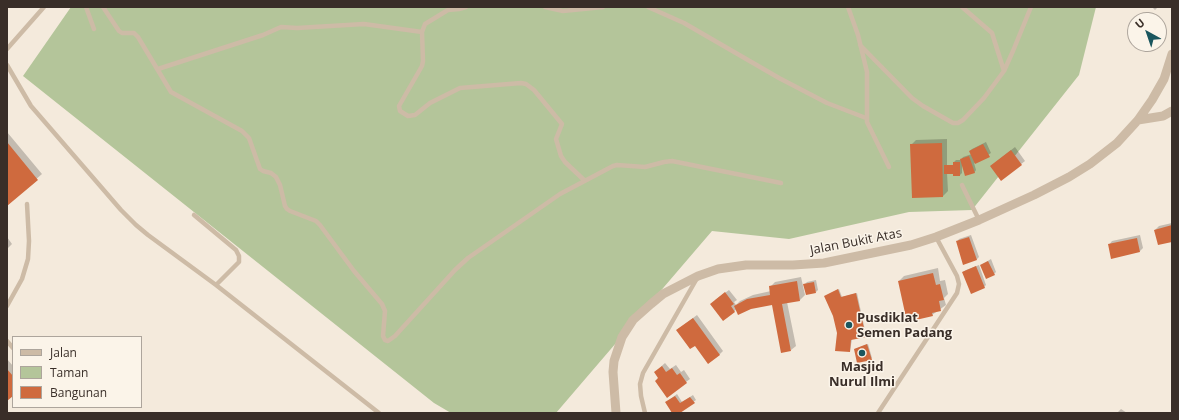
<!DOCTYPE html>
<style>
body{margin:0}
#map{position:relative;width:1179px;height:420px;overflow:hidden;background:#f4eadc;font-family:"Open Sans",sans-serif}
canvas{display:block}
.frame{position:absolute;inset:0;border:8px solid #392e28;pointer-events:none}
.legend{position:absolute;left:12px;top:336px;width:130px;height:72px;box-sizing:border-box;background:#fbf4e9;border:1px solid #ada59c;margin:0;padding:5px 7px;list-style:none;font-size:12px;color:#392e28}
.legend li{display:flex;align-items:center;gap:8px;height:20px}
.legend b{width:20px;border:1px solid #ada59c}
.north{position:absolute;left:1127px;top:12px;width:40px;height:40px;box-sizing:border-box;background:#fbf4e9;border:1px solid #ada59c;border-radius:50%;rotate:320deg;font-size:11px;font-weight:700;line-height:16px;text-align:center;color:#392e28}
.north::after{content:'';display:block;margin:auto;width:14px;height:18px;background:#1a565e;clip-path:polygon(50% 0,100% 100%,50% 72%,0 100%)}
</style>
<div id="map">
<canvas width="1179" height="420"></canvas>
<div class="frame"></div>
<ul class="legend">
<li><b style="height:5px;background:#cdbba6"></b>Jalan</li>
<li><b style="height:11px;background:#b4c59a"></b>Taman</li>
<li><b style="height:11px;background:#cf6a3e"></b>Bangunan</li>
</ul>
<div class="north">U</div>
</div>
<script>
const c = document.querySelector('canvas').getContext('2d');
c.lineJoin = 'round';
function fillPath(path, color) {
  c.fillStyle = color;
  c.fill(path, 'evenodd');
}
function poly(rows) {
  const path = new Path2D();
  for (const r of rows) {
    path.moveTo(r[0], r[1]);
    for (let i = 2; i < r.length; i += 2) path.lineTo(r[i], r[i + 1]);
  }
  return path;
}
function stroke(path, color, width, dash) {
  c.strokeStyle = color;
  c.lineWidth = width;
  c.lineCap = dash ? 'butt' : 'round';
  c.setLineDash(dash || []);
  c.stroke(path);
}
function label(font, color, halo, rows, align = 'center') {
  c.font = font + ' "Open Sans",sans-serif';
  c.lineWidth = 3;
  c.setLineDash([]);
  c.textBaseline = 'middle';
  c.strokeStyle = halo;
  c.fillStyle = color;
  for (const [text, x, y, turn = 0] of rows) {
    c.save();
    c.translate(x, y);
    c.rotate((+turn || 0) * Math.PI / 180);
    c.textAlign = isNaN(turn) ? turn : align;
    if (halo) c.strokeText(text, 0, 0);
    c.fillText(text, 0, 0);
    c.restore();
  }
}
const green = poly([
 [71,7,1096,7,1079,75,972,210,909,212,789,239,712,231,556,413,451,413,434,403,23,76]
]);
const shadow = poly([
 [1152,7,1158,7,1155,10],
 [7,132,42,174,7,205],
 [947,139,947,165,954,165,954,162,956,160,961,160,963,157,972,154,970,151,972,149,986,142,991,153,974,163,976,170,974,173,962,163,962,173,960,175,954,171,947,173,948,191,943,196,913,197,911,145,916,140],
 [1015,147,1025,161,1001,180,991,166],
 [1172,223,1172,241,1155,230,1159,226],
 [971,235,979,257,976,260,957,242,959,239],
 [1140,235,1143,248,1140,251,1109,245,1112,241],
 [7,237,12,244,7,249],
 [991,259,996,272,994,274,981,265],
 [979,265,986,285,984,287,963,272,966,270],
 [938,268,940,281,945,280,948,294,944,298,946,305,932,315,899,281,904,276],
 [801,277,805,295,800,300,787,302,796,346,791,350,772,304,737,309,723,320,715,300,729,290,737,300,734,302,736,305,740,301,753,295,771,291,770,287,775,282],
 [816,280,818,290,816,292,805,285,803,286,807,282],
 [839,289,842,297,857,293,866,335,852,339,850,351,838,333,834,316,826,296],
 [697,315,723,351,719,355,677,330],
 [868,344,872,358,871,359,855,349],
 [7,359,13,366,13,395,7,400],
 [665,363,670,369,676,365,681,372,684,370,690,379,667,396,659,377,655,372],
 [677,394,682,402,693,395,696,400,678,413,674,413,669,400],
 [1121,409,1127,413,1117,413]
]);
const building = poly([
 [7,142,38,180,7,206],
 [942,143,943,197,912,198,910,144],
 [983,144,990,157,975,164,969,151],
 [1011,150,1022,165,1001,181,990,166],
 [969,156,975,173,965,176,960,159],
 [953,162,960,162,960,176,953,176,953,174,944,174,944,165,953,165],
 [1172,225,1172,242,1158,245,1154,230],
 [969,237,977,260,963,265,956,241],
 [1137,238,1140,252,1111,259,1108,244],
 [988,261,995,275,986,279,980,265],
 [976,266,985,288,971,294,962,272],
 [933,273,936,285,940,284,944,300,939,301,941,311,932,313,933,316,907,322,898,281],
 [797,281,800,301,782,304,791,351,781,353,772,305,751,309,738,315,734,306,747,299,770,295,769,286],
 [814,282,816,293,806,295,803,284],
 [838,289,841,297,856,293,866,337,851,340,850,352,835,351,837,333,833,316,824,296],
 [725,292,734,304,731,306,735,312,723,321,710,304],
 [693,318,720,355,708,364,695,346,690,349,676,330],
 [867,344,872,360,857,363,854,349],
 [662,366,666,372,672,368,677,375,680,373,687,383,667,398,655,381,658,378,654,372],
 [7,369,13,376,13,396,7,401],
 [675,396,680,403,690,397,695,403,680,413,672,413,665,402]
]);
const service = poly([
 [86,7,94,29],
 [103,7,119,31,122,33,134,33,138,37,171,92,242,131,249,138,260,169,263,171,271,173,276,177,280,185,285,206,287,209,290,211,316,221,320,225,354,271,382,304,385,311,383,336,385,340,388,341,395,336,455,270,468,258,560,194,613,166,617,165,645,167,664,162,672,161,781,183],
 [466,7,459,9,448,10,425,24,422,32,423,61,422,66,399,106,400,111,408,116,415,115,430,103,460,88,521,83,526,84,534,90,562,124,556,139,561,156,565,162,584,180],
 [545,7,563,11,603,7],
 [648,7,684,23,779,78,827,103,866,118],
 [848,7,858,35,867,72,867,122,889,167],
 [962,7,992,33,1004,71],
 [860,45,912,98,923,106,953,123,958,123,963,120,984,98,1004,71,1013,51,1031,7],
 [7,49,44,7],
 [7,65,31,106,121,210,136,225,148,235,216,285,379,413],
 [158,69,263,35,281,27,297,28,364,24,422,32],
 [962,185,979,220],
 [194,215,236,250,239,256,239,262,216,285],
 [7,306,22,279,28,259,29,241,27,204],
 [7,341,13,348],
 [645,413,641,396,640,384,643,373,696,280],
 [878,413,957,293,959,284,957,276,936,237]
]);
const minor = poly([
 [1138,120,1163,116,1172,111],
 [616,413,613,372,614,361,622,337,633,320,651,304,663,294,698,276,718,269,746,265,793,265,824,263,911,245,936,237,979,220,1034,195,1069,177,1090,164,1117,143,1138,120,1152,100,1164,79,1172,54]
]);
const markers = [
 [849,325,4,"#1a565e"],
 [862,353,4,"#1a565e"]
];
const streetNames = [
 ["Jalan Bukit Atas",856,242,-11]
];
const poiNames = [
 ["Pusdiklat",857,318],
 ["Semen Padang",857,333],
 ["Masjid",862,367,"center"],
 ["Nurul Ilmi",862,382,"center"]
];
fillPath(green, '#b4c59a');
fillPath(shadow, '#0003');
fillPath(building, '#cf6a3e');
stroke(service, '#cdbba6', 4.5);
stroke(minor, '#cdbba6', 9);
for (const [x, y, r, color] of markers) {
  const dot = new Path2D();
  dot.arc(x, y, r, 0, 2 * Math.PI);
  c.fillStyle = color;
  c.fill(dot);
  stroke(dot, '#fbf4e9', 1.5);
}
label('13px', '#392e28', '#fbf4e9', streetNames);
label('bold 13px', '#392e28', '#fbf4e9', poiNames, 'left');
</script>
